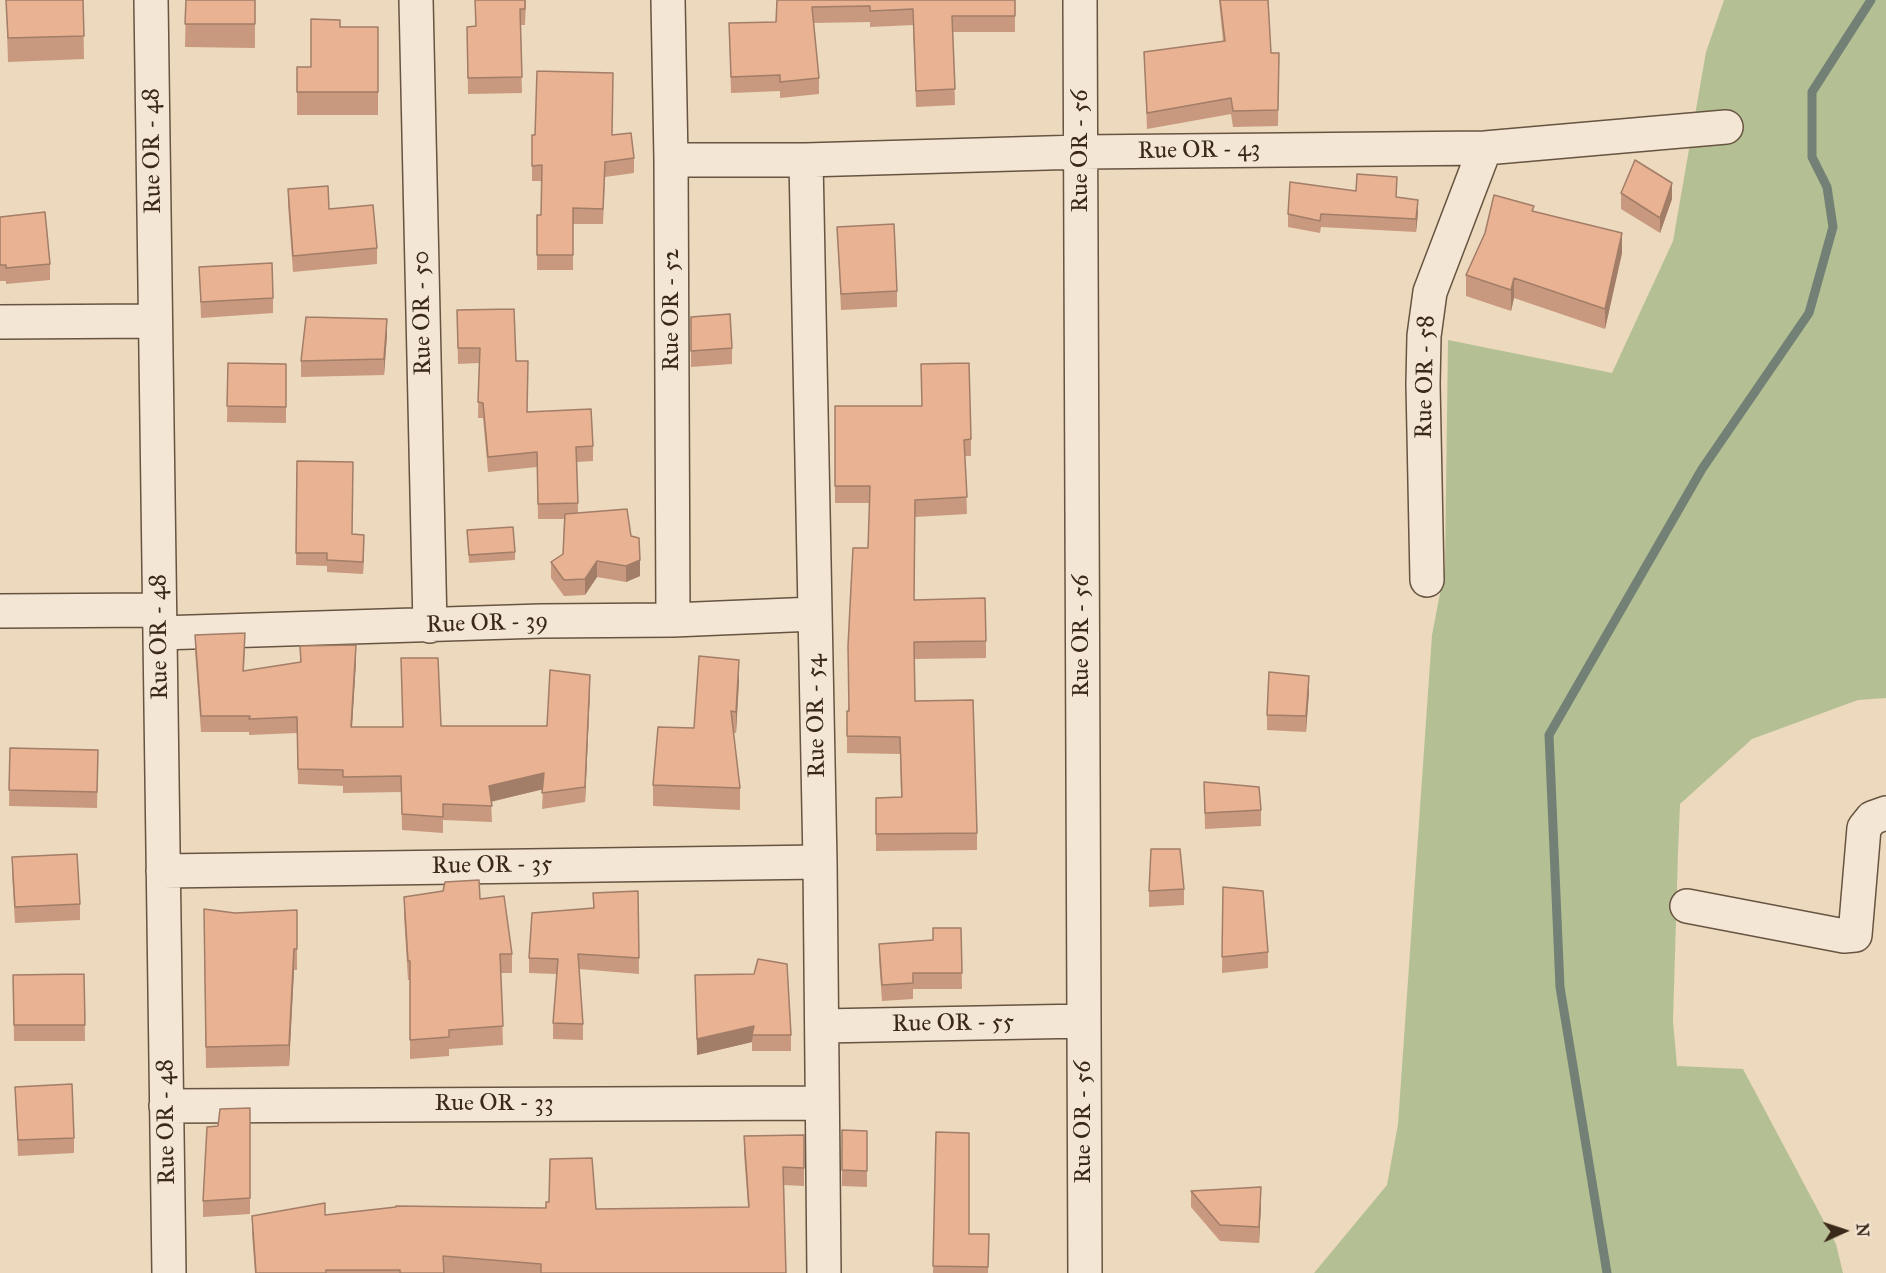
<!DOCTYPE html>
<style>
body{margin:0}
#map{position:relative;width:1886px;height:1273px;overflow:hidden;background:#edd9bd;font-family:"IM FELL Great Primer",serif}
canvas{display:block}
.north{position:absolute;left:1814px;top:1201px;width:60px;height:60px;-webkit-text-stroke:4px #f3e6d4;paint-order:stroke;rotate:87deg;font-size:16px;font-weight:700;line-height:24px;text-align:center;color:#3a2818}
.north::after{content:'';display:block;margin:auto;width:21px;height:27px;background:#3a2818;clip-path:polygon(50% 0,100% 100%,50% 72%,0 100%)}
</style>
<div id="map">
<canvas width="1886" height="1273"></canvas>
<div class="north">N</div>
</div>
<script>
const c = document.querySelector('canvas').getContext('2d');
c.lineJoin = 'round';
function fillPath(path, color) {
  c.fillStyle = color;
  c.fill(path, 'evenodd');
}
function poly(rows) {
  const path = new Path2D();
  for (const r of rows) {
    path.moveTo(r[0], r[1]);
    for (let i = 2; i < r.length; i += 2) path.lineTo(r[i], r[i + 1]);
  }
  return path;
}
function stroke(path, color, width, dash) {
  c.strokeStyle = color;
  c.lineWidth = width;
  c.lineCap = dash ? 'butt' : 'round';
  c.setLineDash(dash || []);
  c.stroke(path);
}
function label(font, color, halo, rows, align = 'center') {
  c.font = font + ' "IM FELL Great Primer",serif';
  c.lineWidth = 5;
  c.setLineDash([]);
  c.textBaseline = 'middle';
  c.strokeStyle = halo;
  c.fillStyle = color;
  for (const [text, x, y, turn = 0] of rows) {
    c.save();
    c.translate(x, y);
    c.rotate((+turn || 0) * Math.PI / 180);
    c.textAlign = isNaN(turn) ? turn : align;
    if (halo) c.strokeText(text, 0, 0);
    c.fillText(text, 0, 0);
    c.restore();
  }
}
const green = poly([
 [1724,0,1886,0,1886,698,1858,700,1752,739,1680,804,1678,852,1673,1021,1677,1066,1743,1069,1836,1244,1843,1273,1314,1273,1387,1185,1398,1124,1432,635,1445,567,1448,340,1612,373,1673,241,1706,52]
]);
const stream = poly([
 [1607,1273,1560,987,1549,735,1702,469,1809,313,1833,227,1827,187,1812,157,1812,92,1871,0]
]);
const minor = poly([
 [151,0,169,1273],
 [416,0,430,626],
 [668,0,671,160,673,620],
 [1080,0,1085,1273],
 [671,160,806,160,1081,152,1485,148,1726,127],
 [806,160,820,862,824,1273],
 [0,322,155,321],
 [1427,580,1423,384,1424,336,1430,292,1485,148],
 [0,611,159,610],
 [160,633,541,621,673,620,814,614],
 [163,871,820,862],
 [1687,906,1844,936,1855,935,1864,828,1872,818,1886,813],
 [822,1026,1084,1021],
 [166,1106,822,1103]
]);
const wall = poly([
 [6,0,83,0,84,59,8,62],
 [186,0,255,0,255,48,185,47],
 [526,0,525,25,520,25,522,93,468,94,467,27,476,26],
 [777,0,1015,0,1015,32,953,32,955,105,916,107,913,25,870,27,870,22,814,23,819,78,819,94,780,98,780,91,731,93,729,23,776,22],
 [1219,0,1268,0,1271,53,1279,53,1278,126,1233,127,1231,114,1147,129,1144,52,1223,41],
 [340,27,378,27,378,115,297,115,297,67,311,67],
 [532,135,613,135,634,158,634,173,605,177,603,224,573,224,573,270,537,270,537,215,541,215,542,181,532,181],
 [288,189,329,209,377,248,377,264,293,272,288,205],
 [1621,193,1672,199,1660,233,1621,209],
 [1397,197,1418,213,1416,232,1321,227,1320,233,1288,227,1288,214],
 [1534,211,1622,253,1605,329,1514,298,1511,311,1466,296,1466,275],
 [0,217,50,264,50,280,6,284,6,281,0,281],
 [837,227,897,291,897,307,841,310],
 [199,267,273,298,273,313,201,318],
 [457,310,516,361,527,412,593,446,593,461,577,462,578,513,631,536,640,576,626,582,597,577,585,595,564,596,551,578,551,562,563,554,564,519,538,519,537,467,488,472,483,418,478,418,479,363,458,364],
 [691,317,732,348,732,364,691,367],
 [387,335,384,375,301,377,301,361],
 [228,363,286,364,286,423,227,422],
 [835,406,971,439,971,456,965,456,967,514,915,517,914,600,986,641,986,658,914,659,915,701,977,833,977,850,876,851,876,798,901,797,900,754,847,753,847,711,848,711,868,548,870,503,835,503],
 [297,461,352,534,364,547,363,574,327,572,327,566,296,565],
 [467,530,515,552,515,560,469,563],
 [195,635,245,649,244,671,300,662,300,646,356,661,352,727,402,727,441,726,547,726,590,690,585,802,542,809,543,789,491,802,492,822,443,820,443,833,402,830,401,792,343,793,343,786,298,784,297,733,249,735,249,732,201,732,195,651],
 [739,681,736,733,733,733,740,788,740,810,653,806,653,785,694,728],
 [1309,692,1306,732,1267,730,1267,715],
 [10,748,98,750,97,808,9,806],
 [1204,782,1261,810,1261,826,1205,829],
 [12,857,80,904,80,920,15,923,12,873],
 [1223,887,1268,952,1268,968,1222,973],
 [1184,889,1184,905,1149,907,1149,891],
 [638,891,639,974,579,969,583,1024,583,1040,553,1039,553,1023,557,974,529,973,529,958,593,908,593,893],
 [404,897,480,899,512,954,512,973,501,973,503,1045,449,1049,449,1056,410,1059,410,980,408,980,404,916],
 [297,910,297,970,294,970,289,1066,206,1068,204,931,235,913],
 [961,928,962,989,913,989,913,999,882,1001,879,960,879,944,933,940],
 [84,974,85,1041,14,1041,13,975],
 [695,975,791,1035,791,1051,752,1051,752,1042,697,1055],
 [15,1087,74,1138,74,1153,18,1156],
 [250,1108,250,1214,203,1217,203,1201],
 [842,1130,867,1131,867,1187,842,1186],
 [936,1132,969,1234,989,1234,988,1273,933,1273],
 [804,1135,804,1186,784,1185,786,1273,255,1273,252,1234,252,1216,596,1209,748,1207,744,1154,744,1136],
 [1191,1191,1261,1203,1259,1243,1220,1241,1191,1207]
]);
const shadedWall = poly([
 [1672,183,1672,199,1660,233,1660,218],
 [1418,200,1418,213,1416,232,1416,219],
 [1622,233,1622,253,1605,329,1605,309],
 [1514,278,1514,298,1511,311,1511,290],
 [387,319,387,335,384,375,384,359],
 [364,535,364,547,363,574,363,562],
 [640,560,640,576,626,582,626,566],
 [597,561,597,577,585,595,585,579],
 [356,645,356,661,351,743,351,727],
 [739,660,739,681,736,733,736,712],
 [590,675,590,690,585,802,585,787],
 [1309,676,1309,692,1306,732,1306,716],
 [544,773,544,789,489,802,489,786],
 [294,949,294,970,289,1066,289,1045],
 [754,1026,752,1042,697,1055,697,1039],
 [1261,1187,1261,1203,1259,1243,1259,1227]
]);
const building = poly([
 [6,0,83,0,84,36,8,38,6,0],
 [186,0,255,0,255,24,185,24,186,0],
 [475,0,525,0,525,9,520,9,522,77,468,78,467,27,476,26,475,0],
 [777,0,1015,0,1015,16,952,16,955,89,916,91,913,9,870,11,870,6,812,7,819,78,780,82,780,75,731,77,729,23,776,22,777,0],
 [1220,0,1268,0,1271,53,1279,53,1278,110,1233,111,1231,98,1147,113,1144,52,1225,41,1220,0],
 [311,19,340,20,340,27,378,27,378,92,297,92,297,67,311,67,311,19],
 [537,71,613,73,612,135,631,133,634,158,605,162,603,209,573,208,573,255,537,255,537,215,541,215,542,165,532,166,532,135,535,135,537,71],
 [1635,160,1672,183,1660,218,1621,193,1635,160],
 [1357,174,1397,177,1396,197,1418,200,1416,219,1321,214,1320,221,1288,214,1290,182,1356,191,1357,174],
 [328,186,329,209,373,205,377,248,293,256,288,189,328,186],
 [1494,195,1534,206,1532,211,1622,233,1605,309,1514,278,1511,290,1466,275,1485,233,1494,195],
 [45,212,50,264,6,268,6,265,0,265,0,217,45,212],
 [894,224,897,291,841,294,837,227,894,224],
 [272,263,273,298,201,302,199,267,272,263],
 [514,309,516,361,528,361,527,412,591,409,593,446,576,447,578,503,538,504,537,452,488,457,483,403,478,402,480,348,458,348,457,310,514,309],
 [730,314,732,348,691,351,691,317,730,314],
 [306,317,387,319,384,359,301,361,306,317],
 [228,363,286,364,286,407,227,406,228,363],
 [969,363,971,439,964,440,967,497,915,500,914,600,985,598,986,641,914,642,915,701,973,700,977,833,876,834,876,798,902,797,900,737,847,736,847,711,849,711,848,646,853,548,868,548,870,486,835,486,835,406,922,406,921,364,969,363],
 [297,461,353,462,352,534,364,535,363,562,327,560,327,553,296,553,297,461],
 [627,509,631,536,639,538,640,560,626,566,597,561,585,579,564,580,551,562,563,554,565,514,627,509],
 [513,527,515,552,469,555,467,530,513,527],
 [245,633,243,671,301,662,300,646,356,645,351,727,403,727,401,658,438,658,441,726,547,726,550,670,590,675,585,787,542,793,544,773,489,786,492,806,443,804,443,817,402,814,401,776,343,777,343,770,298,769,297,717,249,719,250,716,201,716,195,635,245,633],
 [699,656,739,660,736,712,731,711,740,788,653,785,658,727,694,728,699,656],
 [1269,672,1309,676,1306,716,1267,715,1269,672],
 [10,748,98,750,97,792,9,790,10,748],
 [1204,782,1259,787,1261,810,1205,813,1204,782],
 [1151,849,1180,849,1184,889,1149,891,1151,849],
 [77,854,80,904,15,907,12,857,77,854],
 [479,880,480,899,504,896,512,954,500,954,503,1026,449,1030,449,1037,410,1040,410,961,408,961,404,897,443,891,445,882,479,880],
 [1223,887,1263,891,1268,952,1222,957,1223,887],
 [638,891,639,958,578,954,583,1024,553,1023,558,959,529,958,532,913,594,908,593,893,638,891],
 [204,909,235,913,297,910,297,949,294,949,289,1045,206,1047,204,909],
 [933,928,961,928,962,973,913,973,913,983,882,985,879,944,933,940,933,928],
 [758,959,787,964,791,1035,752,1035,754,1026,697,1039,695,975,754,974,758,959],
 [84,974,85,1025,14,1025,13,975,84,974],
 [72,1084,74,1138,18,1140,15,1087,72,1084],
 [250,1108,250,1198,203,1201,207,1127,218,1126,220,1109,250,1108],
 [842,1130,867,1131,867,1171,842,1170,842,1130],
 [936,1132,969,1133,969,1234,989,1234,988,1267,933,1266,936,1132],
 [804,1135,804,1168,783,1167,786,1273,541,1273,541,1264,443,1256,444,1273,400,1273,400,1270,326,1270,326,1273,256,1273,252,1216,325,1203,325,1215,396,1207,396,1206,546,1208,546,1202,549,1202,550,1159,592,1158,596,1209,749,1207,744,1136,804,1135],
 [1261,1187,1259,1227,1220,1225,1191,1191,1261,1187]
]);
const streetNames = [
 ["Rue OR - 48",153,151,-91],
 ["Rue OR - 56",1081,151,-90],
 ["Rue OR - 43",1199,151,-1],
 ["Rue OR - 52",672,310,-90],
 ["Rue OR - 50",423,313,-91],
 ["Rue OR - 58",1426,377,-89],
 ["Rue OR - 39",487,624,-2],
 ["Rue OR - 56",1082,636,-90],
 ["Rue OR - 48",160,637,-91],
 ["Rue OR - 54",817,716,-91],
 ["Rue OR - 35",492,866,-1],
 ["Rue OR - 55",953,1024,-1],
 ["Rue OR - 33",494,1104],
 ["Rue OR - 48",167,1122,-91],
 ["Rue OR - 56",1084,1122,-90]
];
fillPath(green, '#b4c094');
stroke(stream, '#738075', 9);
stroke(minor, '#675441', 36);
stroke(minor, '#f3e6d4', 33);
fillPath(wall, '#c8997e');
fillPath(shadedWall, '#a27d67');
fillPath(building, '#e8b293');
stroke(building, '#a27d67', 1.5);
label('24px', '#3a2818', '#f3e6d4', streetNames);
</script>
